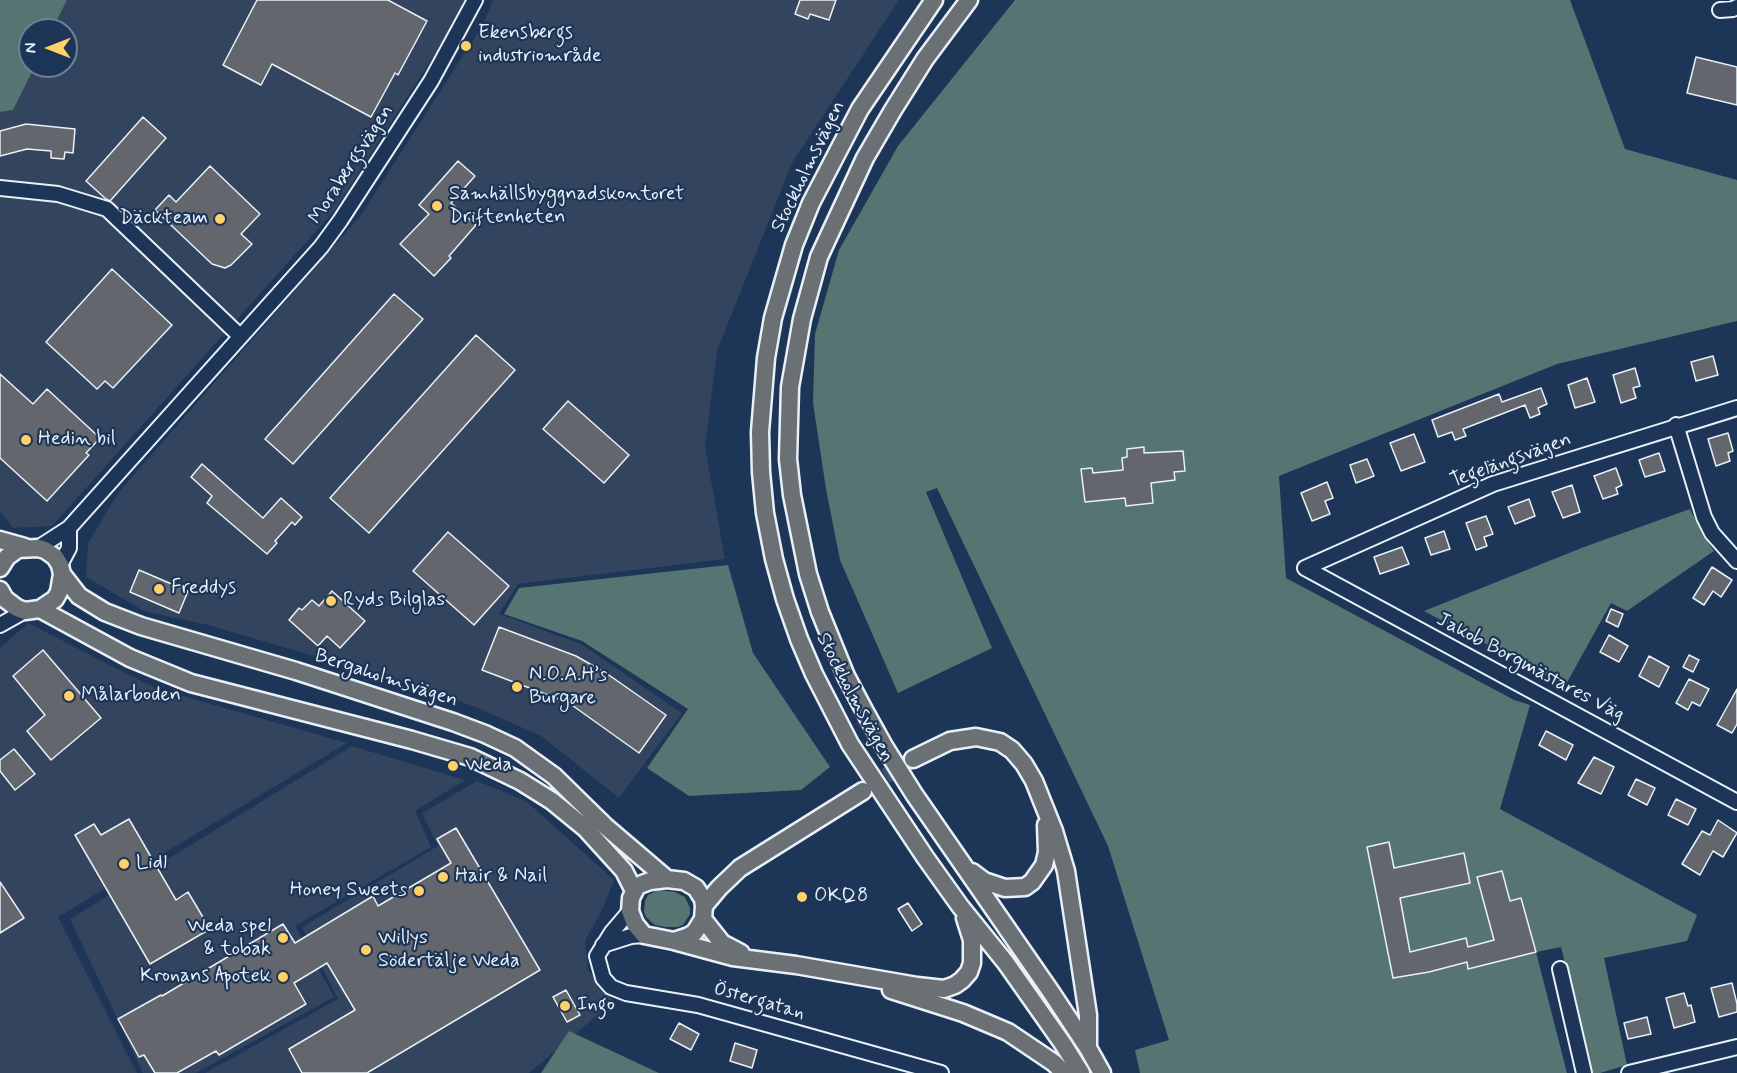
<!DOCTYPE html>
<meta charset="utf-8">
<style>
body{margin:0}
#map{position:relative;width:1737px;height:1073px;overflow:hidden;background:#1d3557;font-family:Mynerve,sans-serif}
canvas{display:block}
.north{position:absolute;left:18px;top:18px;width:60px;height:60px;box-sizing:border-box;background:#1d3557;border:2px solid #6e8097;border-radius:50%;rotate:270deg;font-size:16px;font-weight:700;line-height:24px;text-align:center;color:#e8f1f8}
.north::after{content:'';display:block;margin:auto;width:21px;height:27px;background:#ffd166;clip-path:polygon(50% 0,100% 100%,50% 72%,0 100%)}
</style>
<div id="map">
<canvas width="1737" height="1073"></canvas>
<div class="north">N</div>
</div>
<script>
const c = document.querySelector('canvas').getContext('2d');
c.lineJoin = 'round';
function fillPath(path, color) {
  c.fillStyle = color;
  c.fill(path, 'evenodd');
}
function poly(rows) {
  const path = new Path2D();
  for (const r of rows) {
    path.moveTo(r[0], r[1]);
    for (let i = 2; i < r.length; i += 2) path.lineTo(r[i], r[i + 1]);
  }
  return path;
}
function stroke(path, color, width, dash) {
  c.strokeStyle = color;
  c.lineWidth = width;
  c.lineCap = dash ? 'butt' : 'round';
  c.setLineDash(dash || []);
  c.stroke(path);
}
function label(font, color, halo, rows, align = 'center') {
  c.font = font + ' Mynerve,sans-serif';
  c.lineWidth = 4.5;
  c.setLineDash([]);
  c.textBaseline = 'middle';
  c.strokeStyle = halo;
  c.fillStyle = color;
  for (const [text, x, y, turn = 0] of rows) {
    c.save();
    c.translate(x, y);
    c.rotate((+turn || 0) * Math.PI / 180);
    c.textAlign = isNaN(turn) ? turn : align;
    if (halo) c.strokeText(text, 0, 0);
    c.fillText(text, 0, 0);
    c.restore();
  }
}
const built = poly([
 [67,0,465,0,458,18,335,210,52,526,13,528,0,511,0,112,13,110,35,66,66,66,66,30,52,30],
 [493,0,899,0,792,163,717,351,705,447,725,559,518,584,499,614,581,644,682,713,619,798,541,736,476,707,409,684,208,625,144,611,86,577,88,543,118,493,361,215,482,26],
 [28,623,155,688,347,743,58,917,137,1073,0,1073,0,648],
 [352,746,465,780,415,811,431,847,295,926,334,997,196,1073,143,1073,70,919],
 [477,781,526,801,614,880,604,906,585,941,588,970,614,1001,529,1073,205,1073,338,999,302,927,438,846,422,813]
]);
const green = poly([
 [0,0,67,0,52,30,30,30,30,66,35,66,13,110,0,112],
 [1015,0,1570,0,1625,149,1737,180,1737,321,1557,364,1279,476,1286,578,1514,700,1530,705,1500,809,1697,915,1687,941,1604,958,1627,1065,1600,1073,1592,1073,1561,947,1536,952,1567,1073,1140,1073,1135,1050,1169,1040,1108,846,937,488,926,492,992,648,898,693,840,560,826,489,813,403,815,334,839,250,898,146],
 [1690,509,1704,537,1714,551,1627,611,1611,603,1565,686,1424,611,1584,547],
 [728,565,753,653,830,767,801,790,689,796,647,768,688,709,582,641,504,614,519,588],
 [658,890,675,892,685,897,690,908,690,914,683,925,678,927,666,927,655,925,646,917,644,912,645,901,648,895],
 [569,1031,659,1073,541,1073]
]);
const building = poly([
 [257,0,388,0,427,21,398,75,395,73,371,117,272,64,261,85,223,65,257,0],
 [800,0,836,0,829,20,810,14,808,19,795,14,800,0],
 [1696,57,1737,67,1737,105,1687,93,1696,57],
 [143,117,166,138,110,201,106,199,86,181,143,117],
 [26,124,75,129,73,153,65,152,64,159,51,158,51,151,27,149,0,156,0,131,26,124],
 [458,161,475,176,451,203,476,225,449,256,451,258,434,276,400,244,429,214,419,205,458,161],
 [210,166,260,214,241,234,252,244,231,265,225,268,212,264,155,210,169,195,176,202,210,166],
 [112,269,172,325,113,388,105,381,97,389,46,342,112,269],
 [394,294,423,319,293,464,265,439,394,294],
 [476,335,515,370,369,533,330,498,476,335],
 [1713,356,1718,375,1696,381,1691,362,1713,356],
 [1635,368,1640,386,1633,388,1636,398,1621,403,1613,375,1635,368],
 [0,374,33,404,47,389,100,438,86,453,89,455,47,501,0,458,0,374],
 [1587,378,1595,402,1575,408,1568,385,1587,378],
 [1541,388,1547,404,1538,408,1540,414,1530,418,1525,405,1463,429,1466,436,1455,440,1452,432,1438,437,1432,420,1499,394,1502,402,1541,388],
 [568,401,629,455,604,483,543,429,568,401],
 [1728,433,1733,451,1728,453,1730,461,1716,466,1708,439,1728,433],
 [1414,434,1425,462,1401,471,1390,443,1414,434],
 [1144,447,1144,453,1183,451,1185,471,1174,472,1175,480,1151,483,1153,503,1126,506,1125,498,1085,502,1081,469,1092,468,1093,473,1123,470,1122,458,1127,457,1127,449,1144,447],
 [1659,453,1665,471,1645,477,1639,460,1659,453],
 [1367,459,1374,476,1356,483,1350,465,1367,459],
 [202,464,263,518,281,498,302,517,295,525,292,522,275,541,277,543,267,554,207,503,212,496,191,477,202,464],
 [1616,468,1622,485,1616,488,1618,494,1603,499,1594,476,1616,468],
 [1327,482,1333,498,1325,501,1330,514,1312,521,1301,493,1327,482],
 [1572,485,1580,512,1563,518,1552,492,1572,485],
 [1529,499,1535,516,1515,524,1508,507,1529,499],
 [1486,516,1493,534,1484,537,1487,546,1476,550,1466,523,1486,516],
 [1444,531,1450,549,1431,555,1425,538,1444,531],
 [448,532,509,586,474,625,413,571,448,532],
 [1402,547,1409,564,1380,574,1374,557,1402,547],
 [1712,567,1732,580,1721,597,1713,591,1704,605,1693,598,1712,567],
 [139,570,188,591,179,613,130,592,139,570],
 [332,591,365,621,340,648,327,636,318,646,289,620,299,608,302,610,312,600,319,606,332,591],
 [1611,609,1623,614,1618,627,1606,621,1611,609],
 [499,627,576,656,606,673,666,715,639,753,569,703,482,670,499,627],
 [1609,635,1628,646,1619,662,1600,652,1609,635],
 [43,650,101,718,51,760,27,731,45,715,13,676,43,650],
 [1689,655,1699,660,1693,672,1683,667,1689,655],
 [1649,656,1669,667,1659,687,1639,676,1649,656],
 [1689,679,1709,689,1700,706,1692,702,1688,710,1676,703,1689,679],
 [1737,689,1737,724,1732,733,1717,725,1737,689],
 [1546,731,1573,745,1566,760,1539,745,1546,731],
 [14,749,35,774,15,790,0,771,0,760,14,749],
 [1594,757,1614,767,1601,794,1578,783,1594,757],
 [1636,779,1655,788,1647,805,1628,795,1636,779],
 [1676,799,1696,809,1688,825,1668,815,1676,799],
 [129,819,176,900,188,892,210,929,150,964,75,835,94,824,101,835,129,819],
 [1718,820,1737,833,1723,857,1713,851,1700,875,1682,864,1702,831,1710,835,1718,820],
 [456,828,540,970,367,1073,302,1073,289,1049,355,1010,327,963,294,983,306,1004,219,1055,216,1051,177,1073,155,1073,144,1055,139,1057,118,1019,161,995,162,996,283,924,295,943,373,896,378,906,451,863,437,839,456,828],
 [1389,842,1394,868,1464,853,1470,883,1400,898,1410,952,1466,938,1468,947,1494,940,1477,877,1502,871,1510,901,1521,898,1536,952,1468,969,1467,962,1429,972,1393,978,1367,847,1389,842],
 [0,882,24,918,0,933,0,882],
 [908,903,922,924,912,931,898,909,908,903],
 [1732,983,1737,1004,1737,1012,1719,1017,1711,988,1732,983],
 [566,990,580,1015,567,1022,553,997,566,990],
 [1684,993,1688,1006,1691,1005,1695,1022,1674,1028,1666,998,1684,993],
 [1647,1017,1651,1034,1628,1039,1624,1023,1647,1017],
 [679,1023,699,1034,691,1050,670,1039,679,1023],
 [735,1043,757,1050,752,1068,730,1061,735,1043]
]);
const majorTunnel = poly([
 [865,789,913,759]
]);
const minor = poly([
 [1720,10,1733,9,1737,7],
 [0,188,58,194,107,209,240,336],
 [1676,425,1704,517,1712,533,1737,561],
 [38,548,69,528,321,247,340,221,431,81,475,0],
 [60,565,69,548,69,528],
 [1305,568,1737,802],
 [1305,568,1493,484,1737,408],
 [0,625,25,611],
 [630,911,612,932,597,956,603,978,611,987,626,993,698,1005,941,1073],
 [603,945,631,936,644,935],
 [1560,969,1584,1073],
 [1629,1073,1737,1047]
]);
const major = poly([
 [934,0,860,109,811,203,794,245,773,318,766,358,760,432,761,472,765,513,774,559,785,599,799,639,814,674,850,744,925,857,960,906,1006,963,1063,1044,1081,1073],
 [969,0,925,59,893,110,865,158,819,257,802,319,790,387,788,459,792,495,808,574,820,612,846,676,864,710,884,746,914,794,1051,992,1088,1048,1102,1073],
 [0,540,25,547],
 [0,568,7,557,18,549,38,548,45,550,55,557,60,565,62,574,59,592,55,599,40,609,25,611,17,608,5,599,0,590],
 [62,574,79,596,105,612,141,626,296,671,453,722,485,734,515,748,554,776,605,826,667,879],
 [40,609,130,658,191,683,412,740,470,757,520,781,552,801,585,828,624,871,634,891],
 [913,759,950,741,976,737,1000,742,1012,750,1024,764,1034,781,1054,831,1066,871,1088,1015,1088,1048],
 [972,872,984,881,1005,888,1025,887,1032,882,1044,865,1047,852,1046,825],
 [667,879,684,881,696,888,703,899,704,906,703,919,695,932,689,936,674,941,644,935,635,924,630,911,631,898,637,886,650,881,667,879],
 [704,906,719,888,740,868,863,791],
 [703,919,722,943,741,953],
 [674,941,733,957,796,965,917,986,944,989,955,985,962,980,969,972,972,963,972,940,965,918],
 [891,990,963,1013,1008,1032,1054,1063,1064,1073]
]);
const markers = [
 [466,46,6,"#ffd166"],
 [437,206,6,"#ffd166"],
 [220,219,6,"#ffd166"],
 [26,440,6,"#ffd166"],
 [159,589,6,"#ffd166"],
 [331,601,6,"#ffd166"],
 [517,687,6,"#ffd166"],
 [69,696,6,"#ffd166"],
 [453,766,6,"#ffd166"],
 [124,864,6,"#ffd166"],
 [443,877,6,"#ffd166"],
 [419,891,6,"#ffd166"],
 [802,897,6,"#ffd166"],
 [283,938,6,"#ffd166"],
 [366,950,6,"#ffd166"],
 [283,977,6,"#ffd166"],
 [565,1006,6,"#ffd166"]
];
const poiNames = [
 ["Ekensbergs",478,34],
 ["industriområde",478,57],
 ["Samhällsbyggnadskontoret",449,195],
 ["Driftenheten",449,218],
 ["Däckteam",208,219,"right"],
 ["Hedin bil",38,440],
 ["Freddys",171,589],
 ["Ryds Bilglas",343,601],
 ["N.O.A.H’s",529,676],
 ["Burgare",529,699],
 ["Målarboden",81,696],
 ["Weda",465,766],
 ["Lidl",136,864],
 ["Hair & Nail",455,877],
 ["Honey Sweets",407,891,"right"],
 ["OKQ8",814,897],
 ["Weda spel",271,927,"right"],
 ["& tobak",271,950,"right"],
 ["Willys",378,939],
 ["Södertälje Weda",378,962],
 ["Kronans Apotek",271,977,"right"],
 ["Ingo",577,1006]
];
const streetNames = [
 ["Morabergsvägen",352,165,-57],
 ["Stockholmsvägen",809,167,-64],
 ["Tegelängsvägen",1511,461,-20],
 ["Jakob Borgmästares Väg",1530,668,28],
 ["Bergaholmsvägen",386,679,18],
 ["Stockholmsvägen",854,698,62],
 ["Östergatan",759,1002,16]
];
fillPath(built, '#32445e');
fillPath(green, '#567472');
fillPath(building, '#63666d');
stroke(building, '#e8f1f8', 1.5);
stroke(majorTunnel, '#3b516f', 16, [16, 8]);
stroke(minor, '#e8f1f8', 18);
stroke(major, '#e8f1f8', 21);
stroke(minor, '#1d3557', 14);
stroke(major, '#6a7074', 16);
for (const [x, y, r, color] of markers) {
  const dot = new Path2D();
  dot.arc(x, y, r, 0, 2 * Math.PI);
  c.fillStyle = color;
  c.fill(dot);
  stroke(dot, '#1d3557', 2);
}
label('20px', '#e8f1f8', '#1d3557', poiNames, 'left');
label('20px', '#e8f1f8', '#1d3557', streetNames);
</script>
